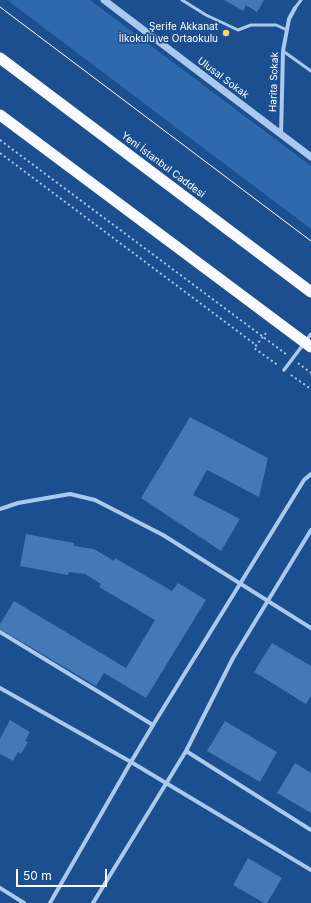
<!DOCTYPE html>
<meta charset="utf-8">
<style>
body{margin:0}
#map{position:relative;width:311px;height:903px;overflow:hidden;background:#1b4f8f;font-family:Inter,sans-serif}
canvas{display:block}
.scale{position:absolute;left:16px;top:869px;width:91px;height:18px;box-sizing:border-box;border:2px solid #fff;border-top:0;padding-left:5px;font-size:12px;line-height:14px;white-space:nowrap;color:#fff;-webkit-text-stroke:3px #1b4f8f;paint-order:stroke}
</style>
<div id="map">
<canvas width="311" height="903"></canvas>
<div class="scale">50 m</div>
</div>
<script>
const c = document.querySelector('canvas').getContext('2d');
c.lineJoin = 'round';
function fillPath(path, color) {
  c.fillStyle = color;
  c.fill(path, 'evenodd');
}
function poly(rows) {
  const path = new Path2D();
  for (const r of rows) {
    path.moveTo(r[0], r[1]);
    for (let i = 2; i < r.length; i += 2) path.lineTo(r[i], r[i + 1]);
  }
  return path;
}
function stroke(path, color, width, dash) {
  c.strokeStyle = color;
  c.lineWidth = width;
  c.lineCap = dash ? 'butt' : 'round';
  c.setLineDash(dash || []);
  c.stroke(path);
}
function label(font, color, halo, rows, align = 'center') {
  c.font = font + ' Inter,sans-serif';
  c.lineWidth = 3.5;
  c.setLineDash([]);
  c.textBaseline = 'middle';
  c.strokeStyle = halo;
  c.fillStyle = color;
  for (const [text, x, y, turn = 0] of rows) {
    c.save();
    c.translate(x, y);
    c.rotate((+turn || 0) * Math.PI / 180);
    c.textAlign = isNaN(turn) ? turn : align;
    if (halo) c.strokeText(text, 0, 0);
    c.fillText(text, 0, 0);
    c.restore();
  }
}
const green = poly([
 [7,0,90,0,311,166,311,229]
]);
const building = poly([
 [224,0,264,0,257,12,246,5,243,11],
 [190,417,268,458,259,497,207,470,193,495,240,519,221,551,141,498],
 [26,534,74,543,74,546,94,549,114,561,115,558,172,591,178,583,206,600,146,698,104,673,96,686,0,629,0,624,14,601,126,668,155,620,99,587,101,584,85,574,69,572,68,575,20,566],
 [272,643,311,666,311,696,306,704,254,672],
 [10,720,30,732,25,741,28,742,21,754,18,752,13,761,0,754,0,739],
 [225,721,277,752,260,782,207,751],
 [295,763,311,773,311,813,277,793],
 [248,858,282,878,267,903,264,903,233,885]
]);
const path = poly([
 [0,140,286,354],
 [0,153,256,345],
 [266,333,254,348,279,366],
 [298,363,311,373],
 [291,375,311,389]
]);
const service = poly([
 [182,0,206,15,238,30,251,25,276,25,287,30],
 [295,8,301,0],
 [283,51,311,71]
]);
const pedestrian = poly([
 [284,370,311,334]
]);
const minor = poly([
 [281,135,283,51,289,19,295,8],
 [0,509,18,503,70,494,95,500,163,535,311,628],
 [0,632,153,725],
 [0,688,131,762,311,870],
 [186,751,311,830],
 [0,888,24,903],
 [50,903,131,762,153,725,304,480,311,474],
 [93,903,186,751,233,658,311,530]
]);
const tertiary = poly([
 [104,0,311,157]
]);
const trunk = poly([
 [0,58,311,292],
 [0,115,311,347]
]);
const tram = poly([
 [0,7,311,241]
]);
const markers = [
 [226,33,4,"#ffd166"]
];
const poiNames = [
 ["Şerife Akkanat",218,27],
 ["İlkokulu ve Ortaokulu",218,39]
];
const streetNames = [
 ["Ulusal Sokak",223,78,37],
 ["Harita Sokak",274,82,-88],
 ["Yeni İstanbul Caddesi",163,165,37]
];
fillPath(green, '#2e69ad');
fillPath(building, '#4478b7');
stroke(path, '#a9c9ee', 2, [2, 3]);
stroke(service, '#a9c9ee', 3);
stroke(pedestrian, '#a9c9ee', 3.5);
stroke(minor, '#a9c9ee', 4);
stroke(tertiary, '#a9c9ee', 7);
stroke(trunk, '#f8faff', 11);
stroke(tram, '#fff', 1);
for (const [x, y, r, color] of markers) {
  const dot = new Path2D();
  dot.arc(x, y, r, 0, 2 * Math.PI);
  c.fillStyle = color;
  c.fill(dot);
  stroke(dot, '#1b4f8f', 1.5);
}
label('10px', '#fff', '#1b4f8f', poiNames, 'right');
label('10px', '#fff', '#1b4f8f', streetNames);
</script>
